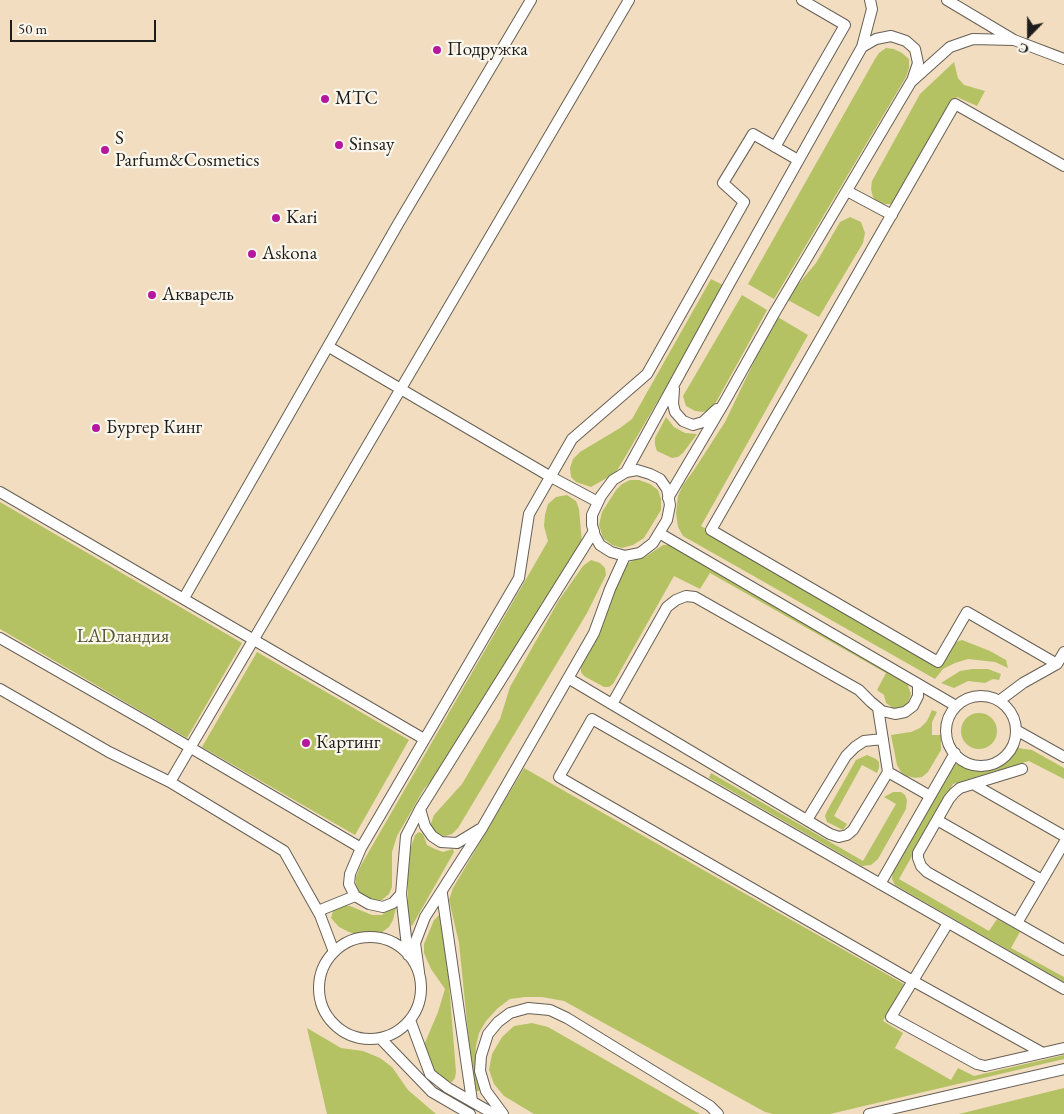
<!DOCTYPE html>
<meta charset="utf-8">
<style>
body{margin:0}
#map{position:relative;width:1064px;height:1114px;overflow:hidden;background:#f2ddc0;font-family:"EB Garamond",serif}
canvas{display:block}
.north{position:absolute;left:1004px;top:10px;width:50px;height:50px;-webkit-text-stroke:4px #fbf7ec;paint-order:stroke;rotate:202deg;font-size:14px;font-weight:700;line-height:20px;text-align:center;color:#1c1c1c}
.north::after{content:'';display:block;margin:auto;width:18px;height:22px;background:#1c1c1c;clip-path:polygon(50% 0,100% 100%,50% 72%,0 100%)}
.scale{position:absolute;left:10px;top:20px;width:146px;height:22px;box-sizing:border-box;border:2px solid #1c1c1c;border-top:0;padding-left:6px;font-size:15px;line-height:18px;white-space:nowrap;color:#1c1c1c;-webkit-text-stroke:4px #fbf7ec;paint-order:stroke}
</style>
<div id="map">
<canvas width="1064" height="1114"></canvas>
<div class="north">С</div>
<div class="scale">50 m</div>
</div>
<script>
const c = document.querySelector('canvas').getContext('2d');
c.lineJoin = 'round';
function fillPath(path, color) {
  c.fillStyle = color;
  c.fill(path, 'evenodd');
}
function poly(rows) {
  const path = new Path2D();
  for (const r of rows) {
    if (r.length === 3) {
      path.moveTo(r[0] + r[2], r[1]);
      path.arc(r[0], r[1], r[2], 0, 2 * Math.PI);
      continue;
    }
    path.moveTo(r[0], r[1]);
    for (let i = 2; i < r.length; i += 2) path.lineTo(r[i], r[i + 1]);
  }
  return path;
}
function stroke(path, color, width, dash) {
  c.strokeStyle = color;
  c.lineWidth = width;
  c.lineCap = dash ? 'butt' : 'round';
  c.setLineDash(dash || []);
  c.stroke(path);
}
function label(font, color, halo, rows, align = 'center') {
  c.font = font + ' "EB Garamond",serif';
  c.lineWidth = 4.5;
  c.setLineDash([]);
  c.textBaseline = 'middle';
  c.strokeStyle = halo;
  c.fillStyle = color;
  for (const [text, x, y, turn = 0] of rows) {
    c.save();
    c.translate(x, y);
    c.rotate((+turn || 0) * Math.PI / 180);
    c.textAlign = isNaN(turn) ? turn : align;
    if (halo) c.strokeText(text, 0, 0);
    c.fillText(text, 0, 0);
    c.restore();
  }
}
const green = poly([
 [886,48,894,49,902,53,909,59,909,68,906,77,774,299,748,284,875,59,879,53],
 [954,62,958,78,964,85,985,91,977,106,957,97,898,200,894,204,885,204,877,202,873,197,871,189,872,181,920,94],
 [850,217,861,222,865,233,863,243,819,317,786,299,816,263,840,222],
 [711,279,725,286,618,469,612,475,591,487,576,482,571,477,570,468,573,459,580,452,620,428,632,419],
 [742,295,767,310,715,404,710,410,703,412,695,411,686,406,683,396],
 [776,316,808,335,701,526,939,665,953,643,962,640,990,651,1006,660,1008,668,995,662,968,659,955,663,943,669,935,679,683,536,678,527,676,513,678,496,683,485,694,470,725,422],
 [666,417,674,427,685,433,697,434,683,453,678,457,672,458,657,451,655,445,655,438],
 [630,480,639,480,650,484,658,490,661,499,661,510,644,538,633,545,622,548,612,545,603,538,599,525,602,512,616,490,622,484],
 [567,495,576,501,579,509,582,542,441,769,424,789,397,836,392,852,392,887,389,894,382,900,374,901,366,898,360,893,356,884,356,877,360,867,548,541,544,526,545,515,548,504,556,497],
 [0,502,242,643,187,738,0,629],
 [663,545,669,545,676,548,907,683,911,694,907,705,903,708,893,708,886,703,884,695,877,690,886,673,710,573,700,589,674,576,613,684,609,687,604,687,584,676,581,672,581,667,600,633,616,581,625,565,634,560,645,557],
 [591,560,600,563,605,568,606,575,587,613,458,828,452,834,445,836,438,835,432,830,431,823,434,815,462,784,500,719,510,687,559,600,583,566],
 [257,652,409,740,355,835,202,747],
 [972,669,988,669,1001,674,999,680,993,679,985,683,968,681,954,688,941,683,960,671],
 [932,710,937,712,932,722,932,735,941,735,941,750,928,772,922,777,915,778,907,776,901,772,897,765,891,735,911,732,920,728,927,721],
 [979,731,18],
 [1018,748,1032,750,1064,768,1064,779,1029,761,953,784,899,879,989,931,997,919,1020,932,1011,948,1064,977,1064,982,895,885,892,879,893,867,952,766,955,764,973,769,993,766,1001,762],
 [867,755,876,759,879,762,879,768,877,773,862,765,834,816,847,824,843,830,827,822,825,816,827,811,856,760],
 [524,768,904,984,883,1021,903,1033,895,1048,951,1080,958,1068,974,1076,1064,1055,1064,1059,830,1114,773,1114,765,1112,564,1001,542,997,525,997,510,999,498,1008,486,1021,479,1033,476,1046,475,1064,480,1088,479,1091,474,1091,459,943,449,900,453,888],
 [711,773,863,861,896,804,884,797,893,792,901,792,905,795,907,800,906,809,878,859,871,865,862,866,709,778],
 [419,832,423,834,427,845,435,849,443,852,453,849,454,852,412,926,409,923,408,917,408,863,411,847,415,835],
 [340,905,350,906,372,915,382,915,389,908,396,908,393,920,389,927,381,933,359,935,349,932,339,927,331,918,333,911],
 [439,915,442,916,444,921,456,1072,455,1078,452,1082,445,1081,438,1076,432,1068,424,1045,438,1012,445,989,431,969,424,953,424,944,434,920],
 [532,1023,548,1027,700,1114,534,1114,504,1096,494,1084,489,1070,492,1054,502,1037,514,1026],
 [307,1028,341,1048,363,1051,380,1058,392,1067,408,1090,436,1114,327,1114],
 [1064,1088,1064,1114,959,1114]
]);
const lane = poly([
 [947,0,1014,40,1064,59],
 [862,47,876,39,891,36,906,41,915,49,918,63,912,81],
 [775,147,845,25,802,0],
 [847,191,892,215],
 [329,347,551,477,598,502],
 [674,389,673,404,675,412,683,421,693,425,703,422,717,409],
 [637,470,650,474,660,479,667,489,670,505,667,520,653,543,640,553,625,556,611,552,600,545,595,536,592,525,592,515,601,496,613,480,626,472,637,470],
 [626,472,728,286,862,47,872,9,870,0],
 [0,492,424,739],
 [668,498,724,403,775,312,911,82,950,47,973,39,1014,40],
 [659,533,956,706],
 [184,598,398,224,531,0],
 [0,638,152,725,361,848],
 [1057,664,967,612,938,662,711,530,955,104,1064,166],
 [568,678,830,834,839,837,847,835,853,830,888,772],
 [0,689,109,752,170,782,284,851,320,915,334,952],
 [981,731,35],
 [999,701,1023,683,1057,664,1064,652],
 [612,704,667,607,676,600,686,596,695,597,859,690,871,702,882,711,895,714,905,712,913,706,918,696,918,684],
 [878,708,888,772,930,796],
 [1016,730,1064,757],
 [1022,769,960,788,954,793,949,799,918,853,918,858,921,866,927,872,1064,950],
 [170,782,629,0],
 [973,784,1064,836],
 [420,809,425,826,432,836,441,842,457,843,480,829],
 [807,820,846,756,855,747,864,741,883,739],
 [937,820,1042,880],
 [880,884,955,753],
 [401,894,393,903,383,907,369,904,355,896,349,884,350,874,361,848,519,578,529,514,572,439,647,374,744,202,723,183,753,134,798,160],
 [442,894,472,1101],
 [318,911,355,896],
 [948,923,891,1017,977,1064,985,1066,1064,1048],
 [1017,923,1064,843],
 [370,988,51],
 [408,955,401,894,406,836,420,809,594,531],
 [419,972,415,943,425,917,482,828,594,633,610,589,625,556],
 [410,1020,430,1074,448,1088,494,1114],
 [380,1038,432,1092,470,1114],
 [1043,1053,913,981,559,777,592,719,1064,989],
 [503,1114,486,1091,480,1071,481,1056,488,1034,498,1022,510,1013,528,1008,550,1010,567,1018,710,1106,718,1114],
 [869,1114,1064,1069]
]);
const markers = [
 [437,50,5,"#b5179e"],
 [325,99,5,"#b5179e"],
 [339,145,5,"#b5179e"],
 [105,150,5,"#b5179e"],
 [276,218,5,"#b5179e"],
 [252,254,5,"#b5179e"],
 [152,295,5,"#b5179e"],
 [96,428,5,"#b5179e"],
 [306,743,5,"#b5179e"]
];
const poiNames = [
 ["Подружка",447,50],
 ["МТС",335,99],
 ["S",115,139],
 ["Parfum&Cosmetics",115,161],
 ["Sinsay",349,145],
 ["Kari",286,218],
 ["Askona",262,254],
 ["Акварель",162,295],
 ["Бургер Кинг",106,428],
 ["Картинг",316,743]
];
const parkNames = [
 ["LADландия",123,637]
];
fillPath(green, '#b4c264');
stroke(lane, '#676055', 12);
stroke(lane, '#fff', 10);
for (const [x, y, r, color] of markers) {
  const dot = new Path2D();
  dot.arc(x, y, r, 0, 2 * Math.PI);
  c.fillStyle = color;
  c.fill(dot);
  stroke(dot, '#fbf7ec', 2);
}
label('19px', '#1c1c1c', '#fbf7ec', poiNames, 'left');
label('19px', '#515635', '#fbf7ec', parkNames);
</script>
